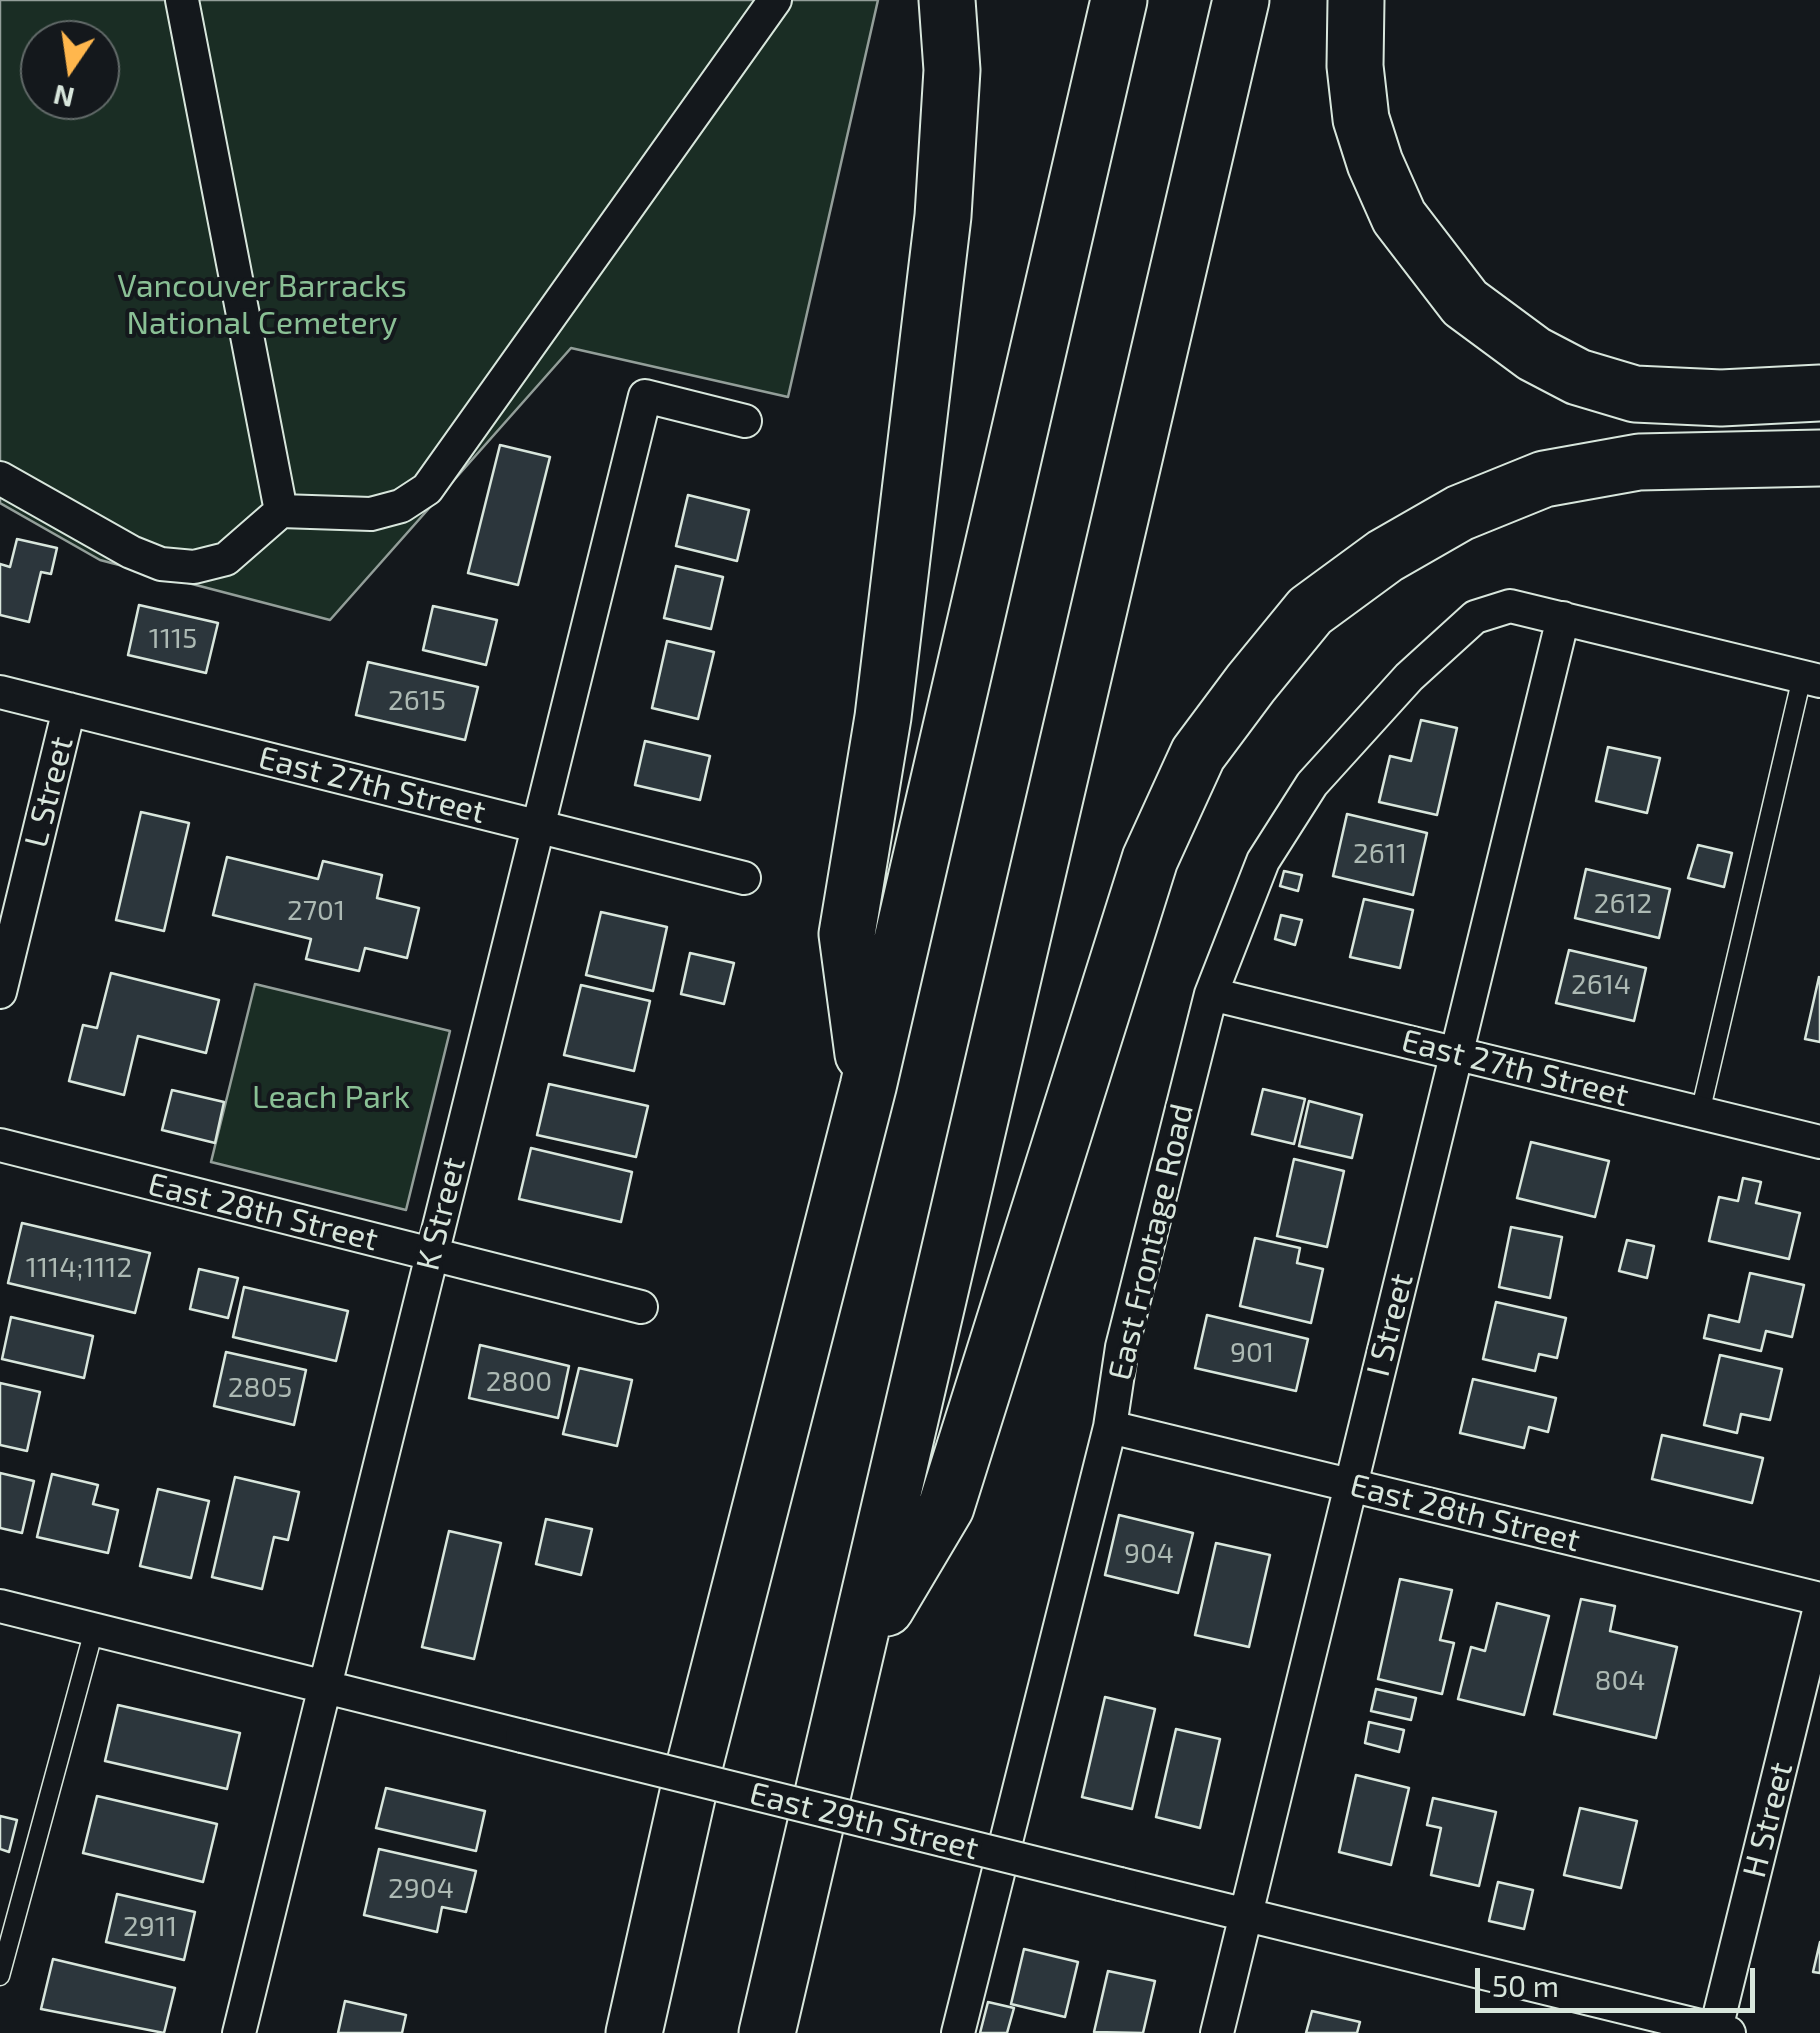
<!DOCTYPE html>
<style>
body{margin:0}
#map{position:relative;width:1820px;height:2033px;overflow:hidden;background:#14181c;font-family:"Exo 2",sans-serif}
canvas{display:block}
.north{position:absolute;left:20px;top:20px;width:100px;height:100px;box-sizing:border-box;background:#14181c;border:2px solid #626a69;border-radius:50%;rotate:193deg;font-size:28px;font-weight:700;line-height:40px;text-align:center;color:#d8e6dc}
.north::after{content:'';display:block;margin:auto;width:35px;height:45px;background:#ffb74d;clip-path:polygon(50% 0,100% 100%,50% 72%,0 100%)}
.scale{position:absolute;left:1475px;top:1968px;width:280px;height:45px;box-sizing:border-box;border:5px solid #d8e6dc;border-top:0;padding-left:12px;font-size:30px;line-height:35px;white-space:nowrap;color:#d8e6dc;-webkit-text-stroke:8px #14181c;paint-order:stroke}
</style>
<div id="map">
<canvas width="1820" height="2033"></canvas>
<div class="north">N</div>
<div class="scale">50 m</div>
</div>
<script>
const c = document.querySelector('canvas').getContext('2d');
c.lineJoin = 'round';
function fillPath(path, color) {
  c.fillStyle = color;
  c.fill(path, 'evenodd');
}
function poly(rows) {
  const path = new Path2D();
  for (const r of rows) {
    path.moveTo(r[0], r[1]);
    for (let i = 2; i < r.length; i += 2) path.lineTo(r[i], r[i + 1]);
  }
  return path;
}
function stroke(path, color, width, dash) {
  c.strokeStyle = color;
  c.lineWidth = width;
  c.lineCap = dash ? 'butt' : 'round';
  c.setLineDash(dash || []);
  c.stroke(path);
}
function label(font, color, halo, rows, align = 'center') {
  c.font = font + ' "Exo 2",sans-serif';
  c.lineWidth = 8;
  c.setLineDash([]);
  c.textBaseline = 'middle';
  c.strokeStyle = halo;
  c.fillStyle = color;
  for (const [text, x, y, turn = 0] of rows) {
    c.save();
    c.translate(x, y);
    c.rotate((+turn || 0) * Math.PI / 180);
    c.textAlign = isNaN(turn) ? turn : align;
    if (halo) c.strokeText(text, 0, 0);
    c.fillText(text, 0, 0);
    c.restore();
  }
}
const green = poly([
 [0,0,878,0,788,397,571,348,330,620,100,560,0,503,0,0],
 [40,40,100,40,100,100,40,100,40,40],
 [255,984,450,1031,406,1210,211,1162,255,984]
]);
const building = poly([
 [500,445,550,457,518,585,468,573,500,445],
 [688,495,749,510,737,561,676,546,688,495],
 [17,539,57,548,51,574,41,572,29,622,0,615,0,564,10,567,17,539],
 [676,566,723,577,711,629,664,618,676,566],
 [139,605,218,623,206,673,128,655,139,605],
 [433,606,497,620,486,665,423,650,433,606],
 [667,641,714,652,698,719,652,708,667,641],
 [368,662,478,687,465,740,356,715,368,662],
 [1421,720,1457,728,1437,815,1379,802,1390,756,1411,761,1421,720],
 [645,741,710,756,700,800,635,785,645,741],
 [1608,747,1660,758,1647,813,1596,801,1608,747],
 [141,812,189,823,164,931,116,920,141,812],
 [1347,814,1427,833,1413,895,1333,876,1347,814],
 [1698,845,1732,853,1724,887,1688,878,1698,845],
 [227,857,318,879,323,861,382,875,377,898,419,908,407,958,365,948,359,971,306,959,311,939,213,915,227,857],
 [1586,869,1670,889,1659,938,1575,918,1586,869],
 [1284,871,1302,875,1298,891,1280,886,1284,871],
 [1364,899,1413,910,1400,968,1350,957,1364,899],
 [601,912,667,927,653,991,586,975,601,912],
 [1281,915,1302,920,1295,945,1275,939,1281,915],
 [1569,950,1646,968,1634,1021,1556,1003,1569,950],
 [690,953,734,963,724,1004,681,994,690,953],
 [111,973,219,1000,206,1053,138,1036,124,1095,69,1081,83,1025,97,1028,111,973],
 [1819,977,1820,978,1820,1042,1805,1039,1819,977],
 [581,985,650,1001,634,1071,564,1055,581,985],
 [549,1084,648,1106,636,1157,537,1135,549,1084],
 [1263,1089,1305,1099,1294,1144,1252,1134,1263,1089],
 [172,1090,224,1102,215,1143,162,1130,172,1090],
 [1309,1101,1362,1115,1352,1158,1299,1146,1309,1101],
 [1531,1142,1609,1161,1595,1217,1517,1198,1531,1142],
 [531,1148,632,1172,621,1222,519,1199,531,1148],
 [1294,1159,1344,1171,1327,1247,1277,1236,1294,1159],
 [1743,1178,1761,1182,1756,1203,1800,1213,1789,1259,1709,1241,1719,1197,1738,1201,1743,1178],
 [22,1223,150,1253,135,1313,8,1283,22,1223],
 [1511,1227,1562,1237,1550,1298,1499,1287,1511,1227],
 [1255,1238,1300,1248,1297,1263,1323,1269,1311,1323,1240,1306,1255,1238],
 [1627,1240,1654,1246,1647,1278,1619,1271,1627,1240],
 [199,1269,238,1278,228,1318,190,1309,199,1269],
 [1750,1273,1804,1285,1792,1337,1766,1331,1761,1351,1704,1338,1709,1315,1739,1322,1750,1273],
 [244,1287,348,1311,336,1361,233,1337,244,1287],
 [1496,1302,1566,1318,1557,1358,1539,1354,1535,1371,1483,1359,1496,1302],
 [1207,1315,1308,1339,1296,1391,1195,1368,1207,1315],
 [11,1317,93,1336,84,1378,2,1359,11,1317],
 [480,1345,569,1366,558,1418,469,1398,480,1345],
 [226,1352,306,1370,294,1425,214,1406,226,1352],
 [1720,1355,1782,1369,1770,1420,1741,1414,1737,1433,1704,1425,1720,1355],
 [579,1368,632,1380,617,1446,563,1434,579,1368],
 [1473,1379,1556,1398,1548,1432,1529,1427,1524,1448,1460,1433,1473,1379],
 [0,1383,40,1392,27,1451,0,1445,0,1383],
 [1662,1435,1763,1458,1752,1503,1652,1479,1662,1435],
 [0,1473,34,1481,22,1533,0,1528,0,1473],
 [52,1474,98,1485,93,1504,118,1510,108,1553,37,1537,52,1474],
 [235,1477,299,1492,288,1540,274,1537,262,1589,212,1577,235,1477],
 [158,1489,209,1501,191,1578,140,1566,158,1489],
 [1119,1515,1193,1533,1178,1593,1105,1575,1119,1515],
 [546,1519,592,1529,581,1575,536,1564,546,1519],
 [449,1531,501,1543,474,1659,422,1647,449,1531],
 [1216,1543,1270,1555,1249,1647,1195,1635,1216,1543],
 [1400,1579,1452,1590,1440,1640,1454,1643,1442,1694,1378,1679,1400,1579],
 [1581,1599,1615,1606,1610,1631,1677,1647,1656,1738,1554,1714,1581,1599],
 [1497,1603,1549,1616,1524,1715,1458,1699,1471,1647,1485,1651,1497,1603],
 [1376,1689,1416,1698,1411,1720,1371,1711,1376,1689],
 [1105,1697,1155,1709,1132,1809,1082,1797,1105,1697],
 [118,1705,240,1733,227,1789,105,1761,118,1705],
 [1369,1722,1404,1730,1399,1752,1365,1743,1369,1722],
 [1176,1729,1220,1739,1200,1828,1156,1817,1176,1729],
 [1356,1775,1409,1788,1391,1865,1339,1852,1356,1775],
 [386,1788,485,1811,476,1851,376,1828,386,1788],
 [97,1796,217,1824,203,1882,83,1853,97,1796],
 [1433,1798,1496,1812,1479,1886,1431,1875,1441,1828,1427,1825,1433,1798],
 [1580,1808,1637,1821,1621,1888,1564,1875,1580,1808],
 [0,1816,17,1820,9,1852,0,1849,0,1816],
 [379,1849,476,1871,466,1912,442,1907,437,1932,364,1915,379,1849],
 [1498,1882,1533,1890,1524,1929,1489,1921,1498,1882],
 [117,1894,195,1912,184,1960,106,1942,117,1894],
 [1820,1942,1820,1973,1813,1972,1820,1942],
 [1024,1949,1078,1962,1065,2017,1011,2004,1024,1949],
 [53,1959,175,1988,164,2033,41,2009,53,1959],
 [1108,1971,1155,1981,1143,2033,1094,2032,1108,1971],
 [345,2001,406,2015,402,2033,338,2033,345,2001],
 [988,2002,1014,2008,1007,2033,980,2033,988,2002],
 [1312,2011,1360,2022,1357,2033,1306,2033,1312,2011]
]);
const service = poly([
 [1700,1113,1802,677],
 [0,1976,94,1630]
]);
const minor = poly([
 [0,478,131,552,161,564,194,567,226,559,281,511,182,0],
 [281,511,371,514,401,506,427,489,775,0],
 [0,692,744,878],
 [0,992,69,709],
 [1211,994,1820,1142],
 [0,1145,641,1307],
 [1110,1427,1820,1599],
 [0,1606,522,1736],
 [1120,1884,1729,2033],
 [239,2033,645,396,745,421],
 [958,2033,1110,1427,1122,1347,1211,994,1263,861,1312,784,1409,677,1475,617,1510,606,1820,681],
 [1217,2033,1563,618],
 [1715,2033,1820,1607]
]);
const motorway = poly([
 [1356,0,1355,66,1361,119,1375,163,1399,217,1465,303,1534,354,1578,377,1635,394,1721,398,1820,393],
 [863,1054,847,934,883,717,943,216,952,70,947,0],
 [886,1608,946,1507,1150,859,1198,754,1251,683,1310,611,1385,556,1460,513,1544,479,1639,462,1820,458],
 [634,2033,692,1775,868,1087,1119,0],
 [767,2033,1241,0]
]);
const minorBridge = poly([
 [522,1736,1120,1884]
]);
const numberNames = [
 ["1115",173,639],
 ["2615",417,701],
 ["2611",1380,854],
 ["2612",1623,904],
 ["2701",316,911],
 ["2614",1601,985],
 ["1114;1112",79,1268],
 ["901",1252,1353],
 ["2800",519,1382],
 ["2805",260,1388],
 ["904",1149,1554],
 ["804",1620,1681],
 ["2904",421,1889],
 ["2911",150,1927]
];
const parkNames = [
 ["Vancouver Barracks",262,286],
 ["National Cemetery",262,323],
 ["Leach Park",331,1097]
];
const streetNames = [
 ["East 27th Street",372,785,14],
 ["L Street",49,792,-76],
 ["East 27th Street",1515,1068,14],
 ["East 28th Street",263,1212,14],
 ["K Street",441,1214,-76],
 ["East Frontage Road",1151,1242,-77],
 ["I Street",1390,1325,-76],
 ["East 28th Street",1465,1513,14],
 ["H Street",1768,1820,-76],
 ["East 29th Street",864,1821,14]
];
fillPath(green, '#1a2d24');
stroke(green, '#939e99', 2.5);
fillPath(building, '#2c363c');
stroke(building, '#d8e6dc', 2.5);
stroke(service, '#d8e6dc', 21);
stroke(minor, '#d8e6dc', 36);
stroke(motorway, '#d8e6dc', 59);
stroke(service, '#14181c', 18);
stroke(minor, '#14181c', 32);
stroke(motorway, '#14181c', 55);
stroke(minorBridge, '#d8e6dc', 36, []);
stroke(minorBridge, '#14181c', 32);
label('28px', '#adbab4', null, numberNames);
label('32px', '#8ac095', '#14181c', parkNames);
label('32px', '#d8e6dc', '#14181c', streetNames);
</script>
